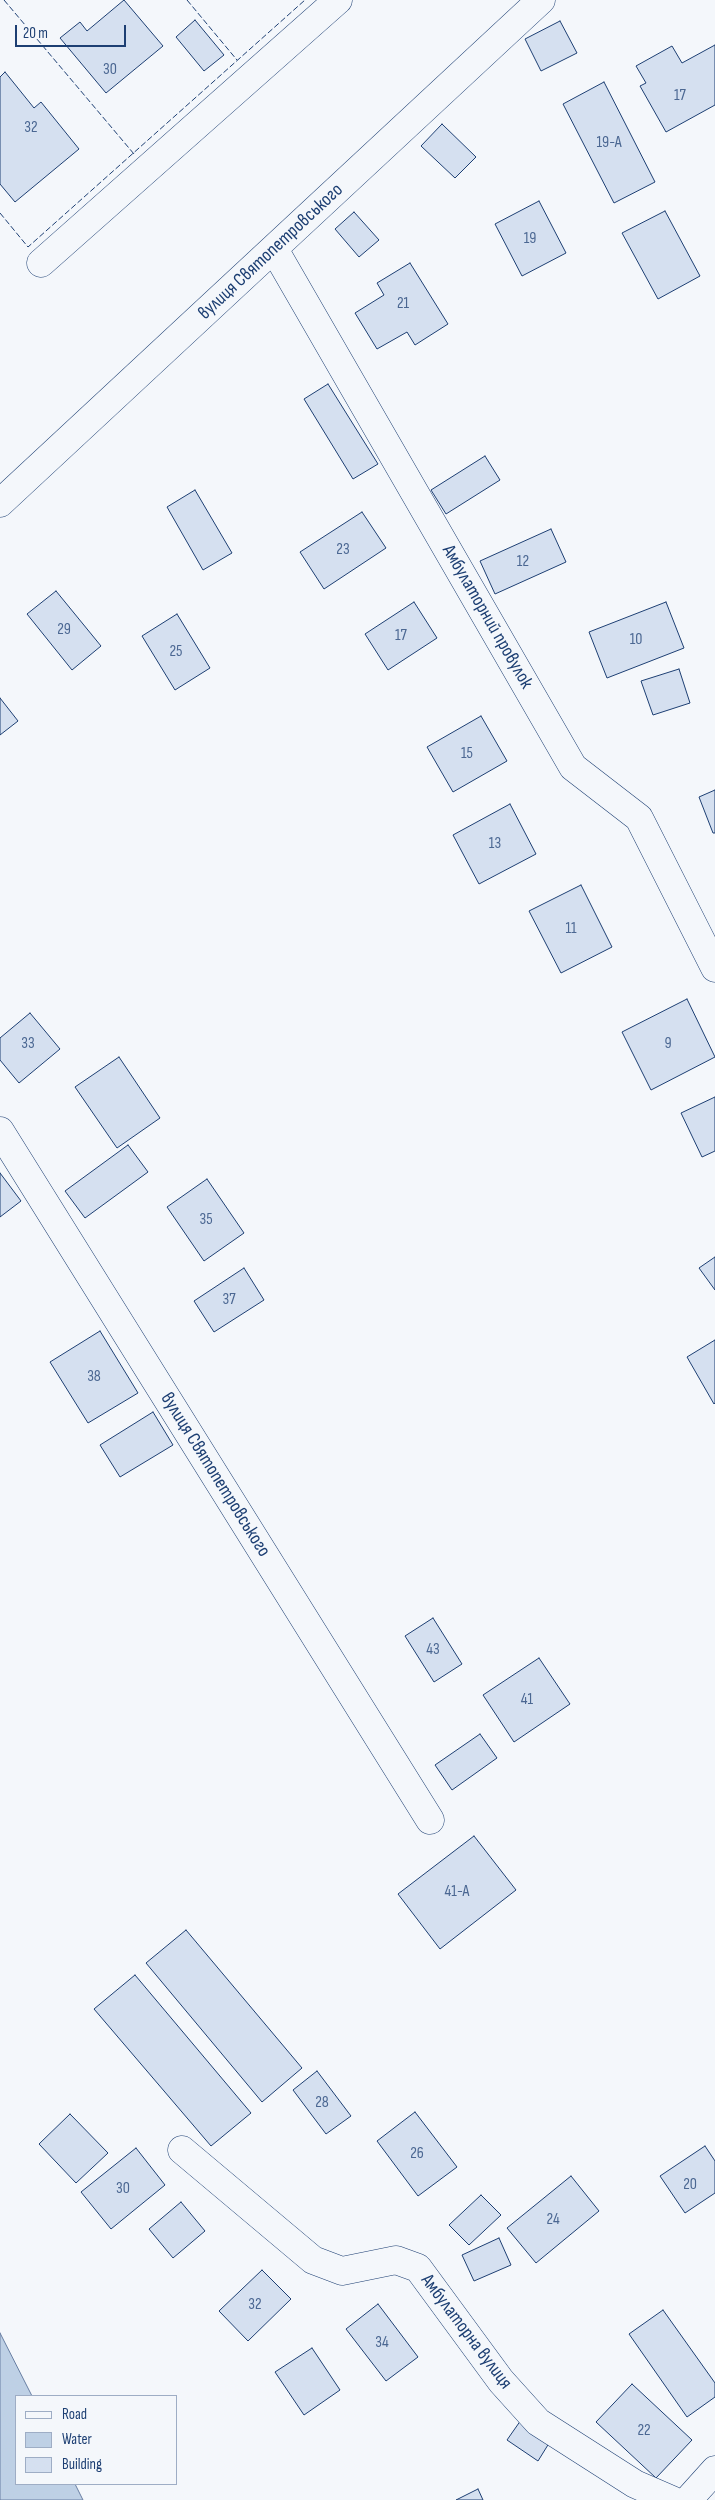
<!DOCTYPE html>
<meta charset="utf-8">
<style>
body{margin:0}
#map{position:relative;width:715px;height:2500px;overflow:hidden;background:#f4f7fb;font-family:"Sofia Sans Condensed",sans-serif}
canvas{display:block}
.legend{position:absolute;left:15px;top:2395px;width:162px;height:90px;box-sizing:border-box;background:#f4f7fb;border:1px solid #9eadc5;margin:0;padding:6px 9px;list-style:none;font-size:15px;color:#1d3f73}
.legend li{display:flex;align-items:center;gap:10px;height:25px}
.legend b{width:25px;border:1px solid #9eadc5}
.scale{position:absolute;left:15px;top:25px;width:111px;height:22px;box-sizing:border-box;border:2px solid #1d3f73;border-top:0;padding-left:6px;font-size:15px;line-height:18px;white-space:nowrap;color:#1d3f73;-webkit-text-stroke:4px #f4f7fb;paint-order:stroke}
</style>
<div id="map">
<canvas width="715" height="2500"></canvas>
<ul class="legend">
<li><b style="height:6px;background:#f4f7fb"></b>Road</li>
<li><b style="height:14px;background:#bed0e5"></b>Water</li>
<li><b style="height:14px;background:#d5e0f0"></b>Building</li>
</ul>
<div class="scale">20 m</div>
</div>
<script>
const c = document.querySelector('canvas').getContext('2d');
c.lineJoin = 'round';
function fillPath(path, color) {
  c.fillStyle = color;
  c.fill(path, 'evenodd');
}
function poly(rows) {
  const path = new Path2D();
  for (const r of rows) {
    path.moveTo(r[0], r[1]);
    for (let i = 2; i < r.length; i += 2) path.lineTo(r[i], r[i + 1]);
  }
  return path;
}
function stroke(path, color, width, dash) {
  c.strokeStyle = color;
  c.lineWidth = width;
  c.lineCap = dash ? 'butt' : 'round';
  c.setLineDash(dash || []);
  c.stroke(path);
}
function label(font, color, halo, rows, align = 'center') {
  c.font = font + ' "Sofia Sans Condensed",sans-serif';
  c.lineWidth = 4;
  c.setLineDash([]);
  c.textBaseline = 'middle';
  c.strokeStyle = halo;
  c.fillStyle = color;
  for (const [text, x, y, turn = 0] of rows) {
    c.save();
    c.translate(x, y);
    c.rotate((+turn || 0) * Math.PI / 180);
    c.textAlign = isNaN(turn) ? turn : align;
    if (halo) c.strokeText(text, 0, 0);
    c.fillText(text, 0, 0);
    c.restore();
  }
}
const water = poly([
 [0,2333,32,2396,16,2396,16,2484,75,2484,83,2500,0,2500,0,2333]
]);
const building = poly([
 [124,0,163,46,106,93,60,38,80,22,87,31,124,0],
 [195,20,224,55,204,71,176,37,195,20],
 [560,21,577,53,541,71,525,39,560,21],
 [715,45,715,105,666,132,640,86,646,83,636,66,672,46,682,63,715,45],
 [5,72,34,108,41,102,79,149,15,202,0,184,0,77,5,72],
 [604,82,655,182,614,203,563,104,604,82],
 [442,124,476,157,455,178,421,146,442,124],
 [539,201,566,253,522,276,495,224,539,201],
 [665,211,700,276,658,299,622,233,665,211],
 [354,212,379,240,359,257,335,229,354,212],
 [410,263,448,324,415,345,407,332,377,349,355,313,384,295,377,283,410,263],
 [328,384,378,464,353,479,304,399,328,384],
 [485,456,500,480,446,514,431,490,485,456],
 [195,490,232,553,203,570,167,507,195,490],
 [362,512,386,548,324,589,300,552,362,512],
 [551,529,566,562,495,594,480,561,551,529],
 [56,591,101,646,72,670,27,614,56,591],
 [414,602,437,638,388,670,365,634,414,602],
 [666,602,684,648,607,678,589,632,666,602],
 [177,614,210,668,175,690,142,636,177,614],
 [679,669,690,703,653,715,641,681,679,669],
 [0,698,18,721,0,735,0,698],
 [481,716,507,761,453,792,427,747,481,716],
 [715,790,715,833,713,833,699,797,715,790],
 [510,804,536,854,479,884,453,835,510,804],
 [581,885,612,947,561,973,529,911,581,885],
 [687,999,715,1057,651,1090,622,1032,687,999],
 [30,1013,60,1049,19,1083,0,1060,0,1038,30,1013],
 [119,1057,160,1118,117,1148,75,1087,119,1057],
 [715,1097,715,1151,702,1157,681,1113,715,1097],
 [128,1145,148,1172,85,1218,65,1191,128,1145],
 [0,1173,21,1201,0,1217,0,1173],
 [207,1179,244,1233,204,1261,167,1207,207,1179],
 [715,1257,715,1290,699,1268,715,1257],
 [244,1268,264,1300,214,1332,194,1301,244,1268],
 [100,1331,138,1393,88,1423,50,1362,100,1331],
 [715,1340,715,1403,714,1404,687,1357,715,1340],
 [153,1412,173,1445,120,1477,100,1445,153,1412],
 [433,1618,462,1664,434,1682,405,1636,433,1618],
 [539,1658,570,1704,514,1742,483,1695,539,1658],
 [480,1734,497,1758,452,1790,435,1765,480,1734],
 [474,1836,516,1890,440,1949,398,1894,474,1836],
 [186,1930,302,2068,262,2102,146,1963,186,1930],
 [135,1975,251,2113,211,2146,94,2009,135,1975],
 [317,2071,351,2116,326,2134,293,2090,317,2071],
 [415,2112,457,2167,418,2196,377,2141,415,2112],
 [70,2114,108,2153,76,2183,39,2144,70,2114],
 [705,2146,715,2161,715,2193,685,2213,660,2176,705,2146],
 [136,2148,165,2185,111,2229,81,2192,136,2148],
 [571,2176,599,2211,536,2263,507,2228,571,2176],
 [481,2195,501,2215,469,2245,449,2225,481,2195],
 [181,2202,205,2231,173,2258,149,2229,181,2202],
 [499,2238,511,2265,474,2281,462,2255,499,2238],
 [262,2270,291,2299,248,2341,219,2311,262,2270],
 [378,2304,418,2357,386,2381,346,2329,378,2304],
 [663,2310,715,2383,715,2397,687,2417,629,2334,663,2310],
 [312,2348,340,2390,304,2415,275,2372,312,2348],
 [632,2384,692,2440,656,2478,596,2422,632,2384],
 [521,2420,551,2440,538,2461,507,2440,521,2420],
 [478,2489,483,2500,456,2500,478,2489]
]);
const street = poly([
 [274,249,573,767,639,818,715,968],
 [41,263,338,0],
 [0,503,541,0],
 [0,1131,430,1820],
 [182,2150,313,2260,342,2271,396,2260,418,2268,501,2381,538,2422,635,2484,672,2500],
 [688,2500,715,2470]
]);
const fence = poly([
 [4,0,134,154],
 [187,0,237,60],
 [0,213,28,247,305,0]
]);
const numberNames = [
 ["30",110,70],
 ["17",680,96],
 ["32",31,128],
 ["19-А",609,143],
 ["19",530,239],
 ["21",403,304],
 ["23",343,550],
 ["12",523,562],
 ["29",64,630],
 ["17",401,636],
 ["10",636,640],
 ["25",176,652],
 ["15",467,754],
 ["13",495,844],
 ["11",571,929],
 ["33",28,1044],
 ["9",668,1044],
 ["35",206,1220],
 ["37",229,1300],
 ["38",94,1377],
 ["43",433,1650],
 ["41",527,1700],
 ["41-А",457,1892],
 ["28",322,2103],
 ["26",417,2154],
 ["20",690,2185],
 ["30",123,2189],
 ["24",553,2220],
 ["32",255,2305],
 ["34",382,2343],
 ["22",644,2431]
];
const streetNames = [
 ["вулиця Святопетровського",271,252,-43],
 ["Амбулаторний провулок",487,617,60],
 ["вулиця Святопетровського",215,1475,58],
 ["Амбулаторна вулиця",466,2332,53]
];
fillPath(water, '#bed0e5');
stroke(water, '#687fa3', 1);
fillPath(building, '#d5e0f0');
stroke(building, '#1d3f73', 1);
stroke(street, '#1d3f73', 29);
stroke(street, '#f4f7fb', 28);
stroke(fence, '#1d3f73', 1, [6, 2.5]);
label('16px', '#4b6792', null, numberNames);
label('19px', '#1d3f73', '#f4f7fb', streetNames);
</script>
